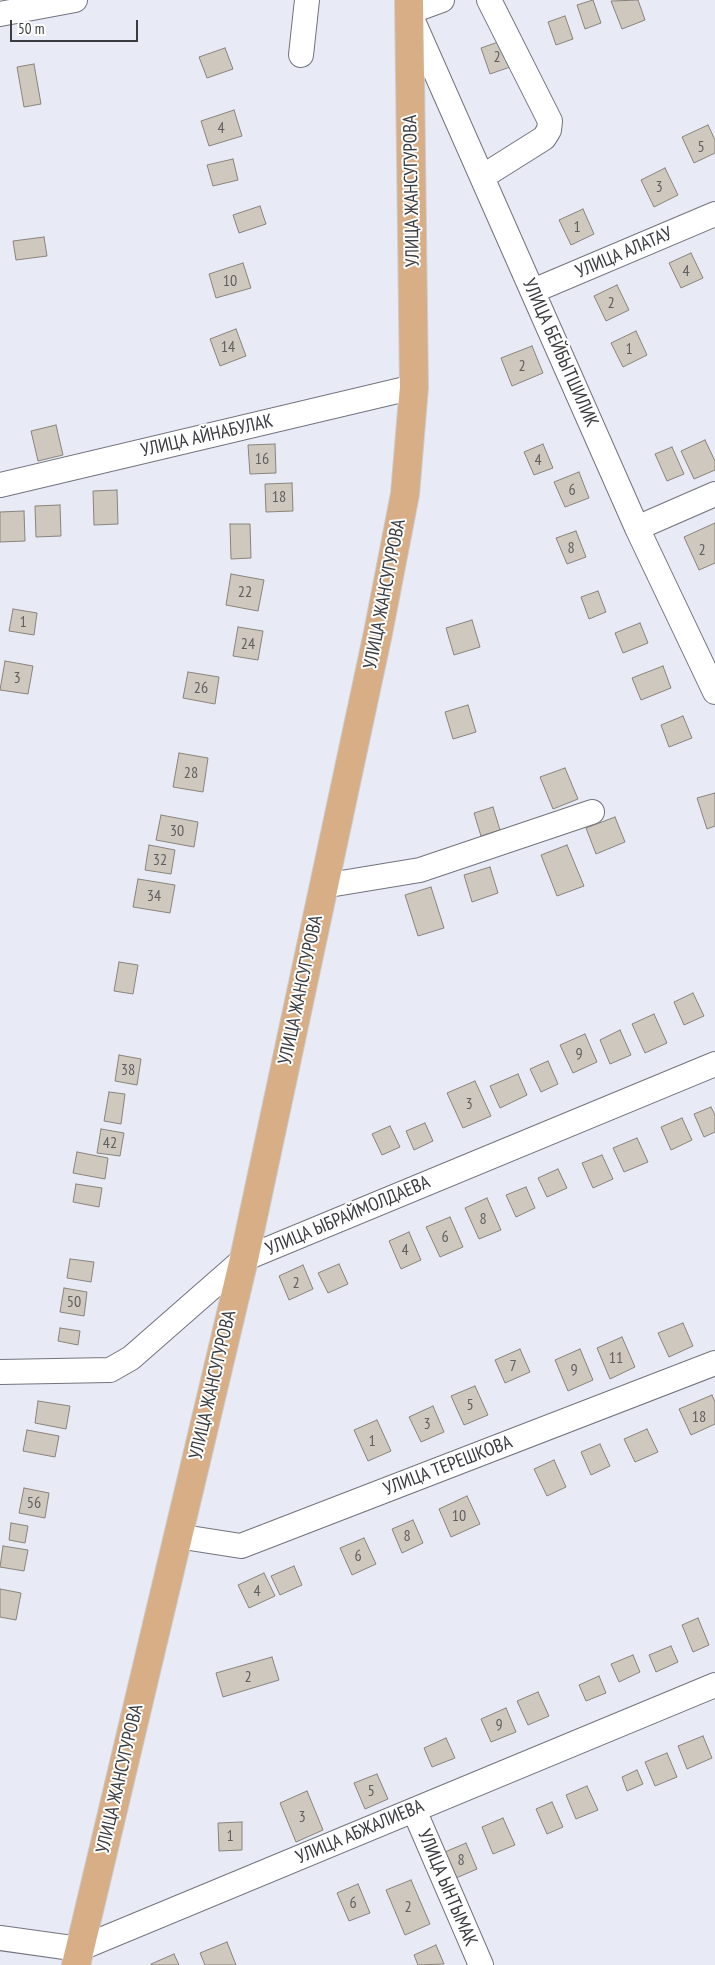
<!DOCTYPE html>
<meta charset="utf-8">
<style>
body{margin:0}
#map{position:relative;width:715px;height:1965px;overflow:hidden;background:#e8ebf6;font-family:"PT Sans Narrow",sans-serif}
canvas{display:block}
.scale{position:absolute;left:10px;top:20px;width:128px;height:22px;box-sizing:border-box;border:2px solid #3b3c40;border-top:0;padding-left:6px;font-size:15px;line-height:18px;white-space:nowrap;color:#3b3c40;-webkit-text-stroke:4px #fff;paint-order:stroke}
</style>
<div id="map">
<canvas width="715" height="1965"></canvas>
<div class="scale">50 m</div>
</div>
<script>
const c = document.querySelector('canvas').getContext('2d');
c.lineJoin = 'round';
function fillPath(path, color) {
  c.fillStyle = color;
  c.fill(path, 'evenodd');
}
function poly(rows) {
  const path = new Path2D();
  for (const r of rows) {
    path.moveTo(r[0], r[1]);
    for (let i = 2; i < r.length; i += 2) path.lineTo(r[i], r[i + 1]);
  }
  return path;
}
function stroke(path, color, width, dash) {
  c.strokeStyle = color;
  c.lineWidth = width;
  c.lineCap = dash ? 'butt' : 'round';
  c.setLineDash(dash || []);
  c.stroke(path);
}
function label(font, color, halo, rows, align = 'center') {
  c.font = font + ' "PT Sans Narrow",sans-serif';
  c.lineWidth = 4;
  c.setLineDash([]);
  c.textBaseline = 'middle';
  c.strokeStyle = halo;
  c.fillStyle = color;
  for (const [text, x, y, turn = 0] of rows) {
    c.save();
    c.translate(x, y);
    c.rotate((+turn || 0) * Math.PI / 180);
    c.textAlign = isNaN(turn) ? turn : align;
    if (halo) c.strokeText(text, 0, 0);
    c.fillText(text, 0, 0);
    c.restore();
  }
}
const building = poly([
 [593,0,601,23,585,29,577,5,593,0],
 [638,0,645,20,622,29,611,1,638,0],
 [565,16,573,39,556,45,548,22,565,16],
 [504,40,513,66,490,74,481,48,504,40],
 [225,48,233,69,207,78,199,57,225,48],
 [34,64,41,104,24,107,17,67,34,64],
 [234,110,242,136,209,146,201,121,234,110],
 [708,125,715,140,715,153,694,163,682,137,708,125],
 [233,159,238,180,213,186,207,165,233,159],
 [665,168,678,195,654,207,641,180,665,168],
 [260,206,266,224,239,233,233,215,260,206],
 [583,209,594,234,571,245,559,220,583,209],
 [44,237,47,256,16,260,13,241,44,237],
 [691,253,703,278,681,288,669,263,691,253],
 [243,263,251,288,216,298,209,274,243,263],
 [617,285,629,310,606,321,594,296,617,285],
 [236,329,246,356,220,366,210,339,236,329],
 [636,331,647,355,623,367,611,343,636,331],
 [532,346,543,373,512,386,501,358,532,346],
 [56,425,63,455,38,461,31,431,56,425],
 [705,440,715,461,715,470,694,479,681,451,705,440],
 [275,444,276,473,250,474,248,445,275,444],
 [543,444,553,468,534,475,524,452,543,444],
 [672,447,684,474,667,481,655,454,672,447],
 [579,472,589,498,565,507,554,482,579,472],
 [292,483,293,511,266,512,265,484,292,483],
 [117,490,118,524,94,525,93,491,117,490],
 [60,505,61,536,36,537,35,506,60,505],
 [24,511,25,541,0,542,0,512,24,511],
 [715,523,715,563,699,570,684,537,715,523],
 [230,524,250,524,251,558,231,559,230,524],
 [576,531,586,557,567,564,556,538,576,531],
 [231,574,264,580,258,611,226,605,231,574],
 [598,591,606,612,589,619,581,597,598,591],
 [13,609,37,613,34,635,9,631,13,609],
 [472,620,480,647,454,655,446,628,472,620],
 [640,623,648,643,623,653,615,633,640,623],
 [238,627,263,631,258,660,233,656,238,627],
 [5,661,33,666,28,694,0,690,5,661],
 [663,666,671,688,641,700,632,678,663,666],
 [188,672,219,677,215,704,183,698,188,672],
 [468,705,476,732,453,739,445,712,468,705],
 [683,716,692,738,669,747,661,725,683,716],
 [179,753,208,758,203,792,173,787,179,753],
 [565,768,578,799,553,809,540,777,565,768],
 [715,793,715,826,707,829,697,798,715,793],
 [493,807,500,830,481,836,474,813,493,807],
 [161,815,198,822,194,847,156,840,161,815],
 [615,817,625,842,596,854,586,828,615,817],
 [149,845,175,850,171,874,145,870,149,845],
 [567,845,584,886,557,896,541,855,567,845],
 [490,867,498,893,472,902,464,875,490,867],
 [138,879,175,885,170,913,133,907,138,879],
 [431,887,444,928,418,936,405,895,431,887],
 [119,962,138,965,133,994,114,991,119,962],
 [693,993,704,1016,684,1025,674,1002,693,993],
 [654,1014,667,1043,645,1053,632,1024,654,1014],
 [620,1030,631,1055,610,1064,600,1040,620,1030],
 [585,1034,597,1062,573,1073,560,1045,585,1034],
 [119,1055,141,1059,137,1085,115,1081,119,1055],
 [548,1061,558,1084,541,1092,530,1069,548,1061],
 [518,1074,527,1095,500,1108,490,1086,518,1074],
 [475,1081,491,1116,463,1128,447,1093,475,1081],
 [109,1092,125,1094,121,1124,104,1121,109,1092],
 [711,1107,715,1115,715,1132,704,1137,694,1114,711,1107],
 [682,1118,692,1140,671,1150,661,1127,682,1118],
 [425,1123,433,1141,414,1150,406,1131,425,1123],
 [390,1126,400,1147,382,1155,372,1134,390,1126],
 [101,1129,124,1133,120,1156,97,1153,101,1129],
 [637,1138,648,1162,624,1172,613,1148,637,1138],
 [77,1152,108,1158,105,1179,73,1173,77,1152],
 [602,1155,613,1179,593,1188,582,1163,602,1155],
 [558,1169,567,1188,547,1197,538,1178,558,1169],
 [76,1184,102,1188,99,1207,73,1202,76,1184],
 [526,1187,535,1208,516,1217,506,1195,526,1187],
 [487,1198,501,1230,479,1239,465,1208,487,1198],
 [450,1217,463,1247,440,1257,426,1227,450,1217],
 [409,1232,421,1260,401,1269,389,1241,409,1232],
 [70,1259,94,1262,91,1282,67,1278,70,1259],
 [339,1264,348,1284,328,1293,318,1273,339,1264],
 [303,1265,313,1289,289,1300,279,1276,303,1265],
 [64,1288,87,1292,84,1316,60,1312,64,1288],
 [683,1323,693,1346,669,1357,658,1333,683,1323],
 [60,1328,80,1331,78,1345,58,1341,60,1328],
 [622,1337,635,1367,610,1379,597,1348,622,1337],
 [520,1349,530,1372,505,1383,495,1360,520,1349],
 [580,1349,593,1380,568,1391,555,1360,580,1349],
 [475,1386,488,1415,464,1425,451,1396,475,1386],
 [712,1395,715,1402,715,1424,691,1435,679,1409,712,1395],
 [38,1401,70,1406,66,1429,35,1423,38,1401],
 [433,1406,444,1432,421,1442,409,1417,433,1406],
 [377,1420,391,1451,368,1461,354,1430,377,1420],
 [647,1429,658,1452,635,1462,624,1439,647,1429],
 [27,1430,59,1436,55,1457,23,1451,27,1430],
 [600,1444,610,1466,591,1475,581,1452,600,1444],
 [554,1460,566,1487,547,1496,534,1469,554,1460],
 [24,1488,49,1493,45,1518,19,1513,24,1488],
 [467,1496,480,1524,451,1537,439,1509,467,1496],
 [413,1520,423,1543,402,1553,392,1529,413,1520],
 [11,1523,28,1526,25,1543,9,1540,11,1523],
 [364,1538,376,1564,352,1575,340,1548,364,1538],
 [3,1546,28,1550,24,1571,0,1567,3,1546],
 [294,1566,302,1585,280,1595,271,1576,294,1566],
 [264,1573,275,1596,249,1608,238,1585,264,1573],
 [0,1589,21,1593,16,1620,0,1617,0,1589],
 [698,1618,709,1645,693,1652,682,1625,698,1618],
 [671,1646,678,1662,656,1672,649,1655,671,1646],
 [633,1655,640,1672,619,1682,611,1664,633,1655],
 [272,1657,279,1680,223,1697,216,1673,272,1657],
 [599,1676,606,1693,586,1701,579,1685,599,1676],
 [538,1692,549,1716,528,1725,517,1701,538,1692],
 [506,1708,516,1732,491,1742,481,1719,506,1708],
 [703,1736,712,1758,687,1769,678,1746,703,1736],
 [446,1738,455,1758,432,1767,424,1748,446,1738],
 [667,1753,677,1777,655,1786,645,1762,667,1753],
 [637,1770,643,1784,627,1791,622,1777,637,1770],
 [377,1774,388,1799,365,1809,354,1783,377,1774],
 [587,1786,598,1810,576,1819,566,1795,587,1786],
 [307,1791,323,1830,296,1842,280,1803,307,1791],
 [552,1802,563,1827,547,1834,536,1809,552,1802],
 [503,1818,515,1845,493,1854,482,1827,503,1818],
 [242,1822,242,1850,219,1851,218,1823,242,1822],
 [466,1843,477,1869,456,1878,445,1852,466,1843],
 [411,1880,430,1924,405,1935,386,1890,411,1880],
 [358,1884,370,1913,349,1921,337,1893,358,1884],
 [227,1942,236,1965,205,1965,200,1953,227,1942],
 [436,1945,444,1964,418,1965,414,1955,436,1945],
 [174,1954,179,1965,151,1965,151,1964,174,1954]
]);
const minor = poly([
 [442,0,409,12,637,528,715,692],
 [0,14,75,0],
 [301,55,307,0],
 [482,177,544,138,549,130,550,121,489,0],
 [533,291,715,214],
 [0,485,414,387],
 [637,528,715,494],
 [323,886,420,870,592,812],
 [0,1372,110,1370,131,1358,244,1259,715,1064],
 [177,1536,241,1546,715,1363],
 [414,1810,481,1965],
 [0,1938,79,1949,715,1685]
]);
const major = poly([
 [76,1965,244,1259,378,633,405,494,414,387,409,0]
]);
const numberNames = [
 ["2",497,57],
 ["4",221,128],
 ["5",701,147],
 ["3",659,187],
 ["1",577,227],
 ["4",686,271],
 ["10",230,281],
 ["2",611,303],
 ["14",228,347],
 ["1",629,349],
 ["2",522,366],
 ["16",262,459],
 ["4",538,460],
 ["6",572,490],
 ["18",279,497],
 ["8",571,548],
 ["2",702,550],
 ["22",245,592],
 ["1",23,622],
 ["24",248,644],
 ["3",17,678],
 ["26",201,688],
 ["28",191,773],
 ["30",177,831],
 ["32",160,860],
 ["34",154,896],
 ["9",579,1054],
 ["38",128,1070],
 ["3",469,1104],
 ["42",110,1143],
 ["8",483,1219],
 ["6",445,1237],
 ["4",405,1250],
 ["2",296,1283],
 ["50",74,1302],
 ["11",616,1358],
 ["7",513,1366],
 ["9",574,1370],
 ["5",470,1405],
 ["18",699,1417],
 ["3",427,1424],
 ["1",372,1441],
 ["56",34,1503],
 ["10",459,1516],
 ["8",407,1536],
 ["6",358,1556],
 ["4",257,1591],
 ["2",248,1677],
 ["9",499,1725],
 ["5",371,1791],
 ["3",302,1817],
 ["1",230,1836],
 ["8",461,1860],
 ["6",353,1903],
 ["2",408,1907]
];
const streetNames = [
 ["УЛИЦА ЖАНСУГУРОВА",412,191,-91],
 ["УЛИЦА АЛАТАУ",624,253,-23],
 ["УЛИЦА БЕЙБЫТШИЛИК",560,353,66],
 ["УЛИЦА АЙНАБУЛАК",207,436,-13],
 ["УЛИЦА ЖАНСУГУРОВА",385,594,-79],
 ["УЛИЦА ЖАНСУГУРОВА",301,990,-78],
 ["УЛИЦА ЫБРАЙМОЛДАЕВА",348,1216,-23],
 ["УЛИЦА ЖАНСУГУРОВА",213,1385,-77],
 ["УЛИЦА ТЕРЕШКОВА",448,1466,-21],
 ["УЛИЦА ЖАНСУГУРОВА",120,1779,-77],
 ["УЛИЦА АБЖАЛИЕВА",360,1832,-23],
 ["УЛИЦА ЫНТЫМАК",447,1888,67]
];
fillPath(building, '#cfc8bf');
stroke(building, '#89837b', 1);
stroke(minor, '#71747d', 26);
stroke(major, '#cccccd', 30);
stroke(minor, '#fff', 24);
stroke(major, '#d7ae86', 28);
label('16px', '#605f60', null, numberNames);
label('19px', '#3b3c40', '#fff', streetNames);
</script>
